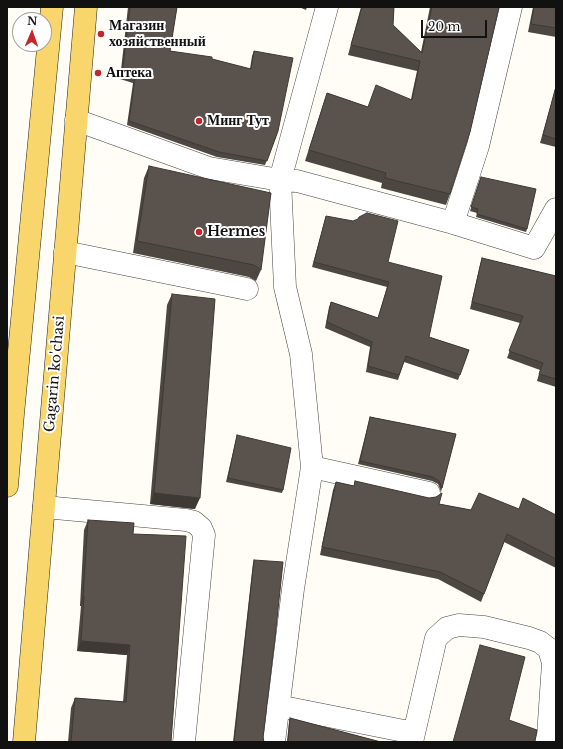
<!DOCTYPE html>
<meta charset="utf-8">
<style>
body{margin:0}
#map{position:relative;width:563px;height:749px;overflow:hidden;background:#fffdf5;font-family:"Libre Baskerville",serif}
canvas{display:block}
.frame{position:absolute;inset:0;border:8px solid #111;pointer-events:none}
.north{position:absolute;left:12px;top:12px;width:40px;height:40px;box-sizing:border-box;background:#fff;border:1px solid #a0a0a0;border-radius:50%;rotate:2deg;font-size:11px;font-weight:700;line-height:16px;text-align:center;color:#111}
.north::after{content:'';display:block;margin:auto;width:14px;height:18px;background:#c4262e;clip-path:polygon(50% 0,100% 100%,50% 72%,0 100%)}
.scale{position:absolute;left:421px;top:20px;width:66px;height:18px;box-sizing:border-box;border:2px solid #111;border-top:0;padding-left:5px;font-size:12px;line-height:14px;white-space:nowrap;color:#111;-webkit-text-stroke:3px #fff;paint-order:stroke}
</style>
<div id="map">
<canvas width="563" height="749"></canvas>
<div class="frame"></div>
<div class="north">N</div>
<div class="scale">20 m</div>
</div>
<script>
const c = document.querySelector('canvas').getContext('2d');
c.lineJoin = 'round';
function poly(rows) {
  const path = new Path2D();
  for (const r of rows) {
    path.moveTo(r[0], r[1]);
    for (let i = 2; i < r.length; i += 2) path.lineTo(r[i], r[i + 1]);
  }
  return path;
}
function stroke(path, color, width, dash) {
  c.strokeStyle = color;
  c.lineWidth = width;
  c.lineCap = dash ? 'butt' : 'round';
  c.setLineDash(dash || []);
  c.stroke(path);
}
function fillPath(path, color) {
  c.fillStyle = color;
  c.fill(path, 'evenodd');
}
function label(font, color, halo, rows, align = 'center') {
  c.font = font + ' "Libre Baskerville",serif';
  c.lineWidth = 4;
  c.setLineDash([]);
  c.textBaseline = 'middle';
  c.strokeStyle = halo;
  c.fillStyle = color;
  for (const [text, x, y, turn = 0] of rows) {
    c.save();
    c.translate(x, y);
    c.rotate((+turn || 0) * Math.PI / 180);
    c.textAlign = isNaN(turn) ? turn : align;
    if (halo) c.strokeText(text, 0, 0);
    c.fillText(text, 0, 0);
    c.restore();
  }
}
const minor = poly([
 [76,120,209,168,280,180,297,181,453,223,534,248,556,209],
 [453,223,478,146,511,7],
 [65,252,247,289],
 [312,467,429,493],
 [44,507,186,520,194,522,201,528,204,535,184,742],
 [278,706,414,733],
 [274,742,293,589,312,467,301,354,285,287,280,180,327,7],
 [412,742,436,638,447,628,459,625,484,627,529,638,540,642,549,649,553,663,548,736,546,742]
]);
const major = poly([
 [7,486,13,414,52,7],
 [24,742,86,7]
]);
const wall = poly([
 [128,7,177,7,170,51,212,59,250,69,252,56,254,51,278,131,265,165,217,157,127,125,133,83,120,79],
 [299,7,307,7,306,10],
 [361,7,394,7,393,25,421,52,430,7,499,7,450,194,446,205,381,188,382,183,305,161,327,93,368,107,411,99,417,71,348,55],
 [533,7,556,7,556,37,528,32],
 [555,90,556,91,556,147,540,143],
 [149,166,261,270,256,281,249,277,133,253,144,178],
 [481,177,527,229,526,232,476,217,477,213,470,211],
 [326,216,388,262,429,337,469,350,458,380,404,362,398,380,366,372,370,347,325,328,329,307,331,302,378,318,387,287,312,267],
 [482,258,556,276,556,387,537,381,540,370,507,358,520,323,470,309,480,265],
 [172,294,195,509,150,504,167,305],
 [370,417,456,434,441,492,438,484,432,481,358,464],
 [237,435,283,490,282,493,226,482],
 [355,481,439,504,471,510,519,509,556,515,556,568,504,542,481,602,438,579,320,555,333,490,336,482,354,486],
 [88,520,133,534,171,742,68,742,71,708,75,698,123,702,127,655,77,651,81,606,80,606,84,530],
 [254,560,263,737,264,742,233,742,253,563],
 [290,718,381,742,287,742,289,722]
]);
const shadedWall = poly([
 [154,493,200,498,195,509,150,504],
 [83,596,84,596,81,606,80,606],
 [81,641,130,645,127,655,77,651]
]);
const building = poly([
 [130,7,177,7,170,51,212,57,212,59,251,69,254,51,293,58,278,131,267,161,219,152,129,121,135,78,122,75,130,7],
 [362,7,394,7,393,25,422,53,432,7,499,7,470,132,450,194,385,178,386,173,309,150,327,93,368,107,376,85,412,100,420,61,351,45,362,7],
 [534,7,556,7,556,28,531,24,534,7],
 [555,90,556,91,556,139,543,135,555,90],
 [149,166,271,193,261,270,254,265,137,241,149,166],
 [481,177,536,189,527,229,477,214,478,209,471,207,481,177],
 [367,213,398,221,388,262,442,276,429,337,469,350,460,375,406,356,399,375,368,366,372,342,327,322,331,302,378,318,389,282,314,262,326,216,353,221,358,219,359,217,367,213],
 [482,258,556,276,556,379,539,374,543,363,509,351,523,316,472,302,482,258],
 [172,294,215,299,200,498,154,493,172,294],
 [370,417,456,434,442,488,439,481,433,477,360,461,370,417],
 [237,435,291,448,283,490,228,478,237,435],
 [355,481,429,498,436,497,442,493,439,504,471,510,479,493,519,509,523,498,556,515,556,559,507,534,484,594,440,572,322,547,336,482,354,486,355,481],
 [88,520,134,523,133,534,186,536,171,742,71,742,75,698,126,702,130,645,81,641,84,596,83,596,88,520],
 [254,560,283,562,275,638,263,737,264,742,234,742,254,560],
 [480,645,525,657,509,720,537,730,535,741,536,742,453,742,480,645],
 [290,718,381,742,287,742,288,740,290,718]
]);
const markers = [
 [101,34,4,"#c4262e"],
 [98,73,4,"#c4262e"],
 [199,121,4,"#c4262e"],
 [199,232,4,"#c4262e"]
];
const poiNames = [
 ["Магазин",109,26],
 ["хозяйственный",109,42],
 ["Аптека",106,73],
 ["Минг Тут",207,121],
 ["Hermes",207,232]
];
const streetNames = [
 ["Gagarin ko'chasi",55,374,-85]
];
stroke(minor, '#444', 23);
stroke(major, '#222', 23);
stroke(minor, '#fff', 22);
stroke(major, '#f9d66b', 22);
fillPath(wall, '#4d4742');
fillPath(shadedWall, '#3f3936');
fillPath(building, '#5a524d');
stroke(building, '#3f3936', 1);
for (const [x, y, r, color] of markers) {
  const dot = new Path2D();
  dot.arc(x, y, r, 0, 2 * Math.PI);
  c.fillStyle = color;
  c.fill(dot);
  stroke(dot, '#fff', 1.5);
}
label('bold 14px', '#111', '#fff', poiNames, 'left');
label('14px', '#111', '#fff', streetNames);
</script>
